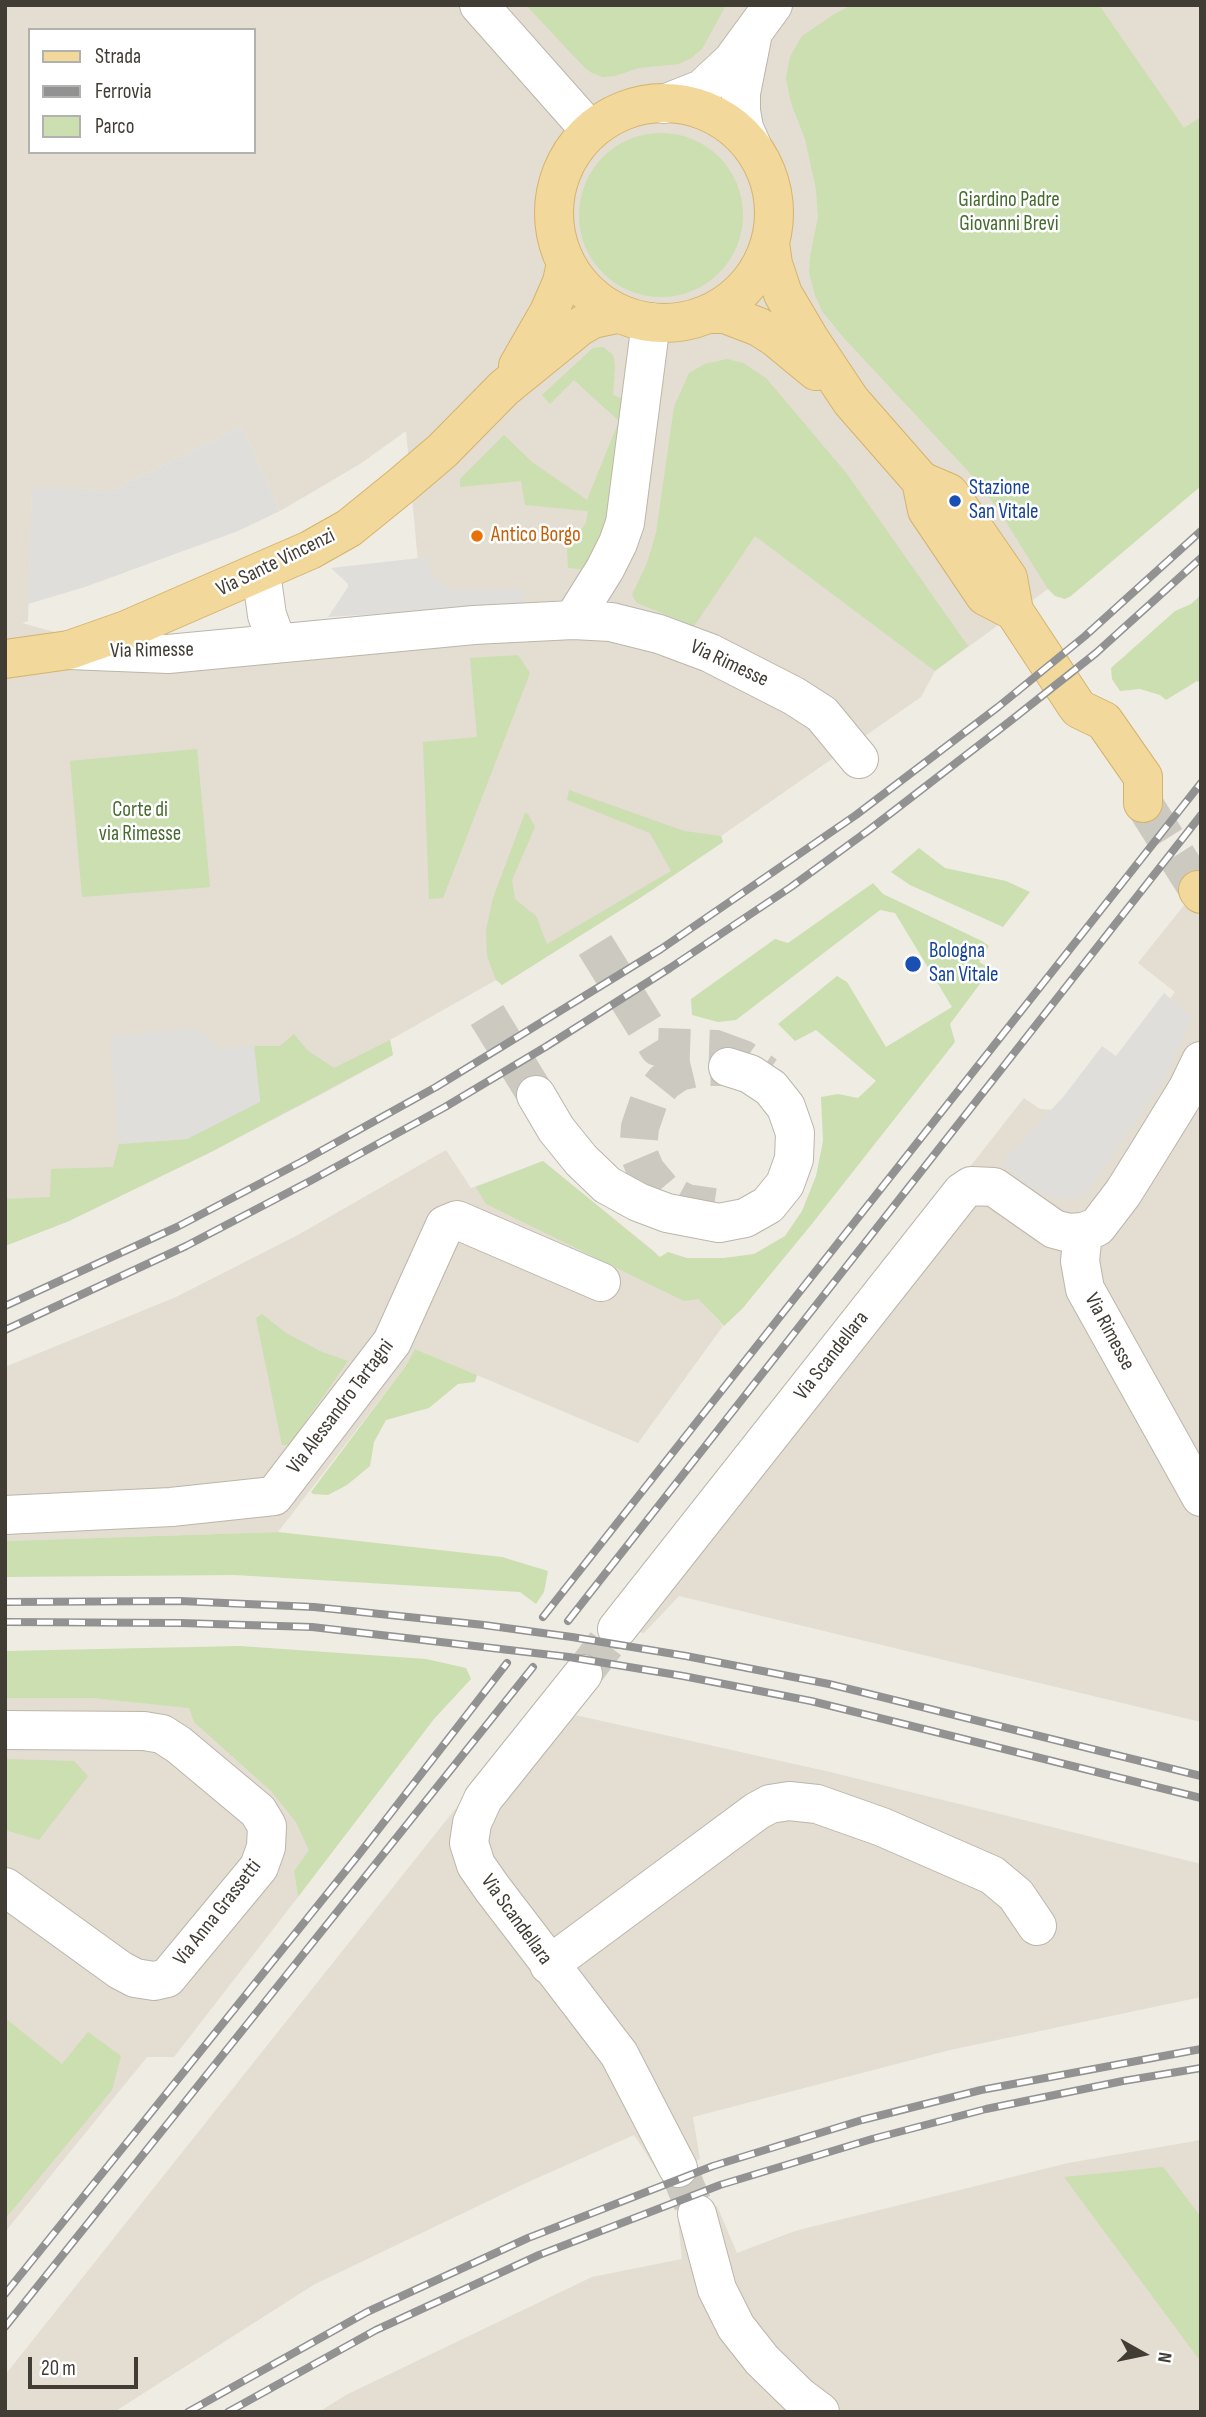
<!DOCTYPE html>
<style>
body{margin:0}
#map{position:relative;width:1206px;height:2417px;overflow:hidden;background:#efece3;font-family:"Sofia Sans Condensed",sans-serif}
canvas{display:block}
.frame{position:absolute;inset:0;border:7px solid #413c34;pointer-events:none}
.legend{position:absolute;left:28px;top:28px;width:228px;height:126px;box-sizing:border-box;background:#fff;border:2px solid #b3b1ae;margin:0;padding:9px 12px;list-style:none;font-size:21px;color:#413c34}
.legend li{display:flex;align-items:center;gap:14px;height:35px}
.legend b{width:35px;border:2px solid #b3b1ae}
.north{position:absolute;left:1108px;top:2319px;width:70px;height:70px;-webkit-text-stroke:5px #fff;paint-order:stroke;rotate:99deg;font-size:19px;font-weight:700;line-height:28px;text-align:center;color:#413c34}
.north::after{content:'';display:block;margin:auto;width:24px;height:32px;background:#413c34;clip-path:polygon(50% 0,100% 100%,50% 72%,0 100%)}
.scale{position:absolute;left:28px;top:2357px;width:110px;height:32px;box-sizing:border-box;border:4px solid #413c34;border-top:0;padding-left:9px;font-size:21px;line-height:24px;white-space:nowrap;color:#413c34;-webkit-text-stroke:5px #fff;paint-order:stroke}
</style>
<div id="map">
<canvas width="1206" height="2417"></canvas>
<div class="frame"></div>
<ul class="legend">
<li><b style="height:9px;background:#f2d89a"></b>Strada</li>
<li><b style="height:9px;background:#929292"></b>Ferrovia</li>
<li><b style="height:19px;background:#cbdfb0"></b>Parco</li>
</ul>
<div class="north">N</div>
<div class="scale">20 m</div>
</div>
<script>
const c = document.querySelector('canvas').getContext('2d');
c.lineJoin = 'round';
function fillPath(path, color) {
  c.fillStyle = color;
  c.fill(path, 'evenodd');
}
function poly(rows) {
  const path = new Path2D();
  for (const r of rows) {
    if (r.length === 3) {
      path.moveTo(r[0] + r[2], r[1]);
      path.arc(r[0], r[1], r[2], 0, 2 * Math.PI);
      continue;
    }
    path.moveTo(r[0], r[1]);
    for (let i = 2; i < r.length; i += 2) path.lineTo(r[i], r[i + 1]);
  }
  return path;
}
function stroke(path, color, width, dash) {
  c.strokeStyle = color;
  c.lineWidth = width;
  c.lineCap = dash ? 'butt' : 'round';
  c.setLineDash(dash || []);
  c.stroke(path);
}
function label(font, color, halo, rows, align = 'center') {
  c.font = font + ' "Sofia Sans Condensed",sans-serif';
  c.lineWidth = 5;
  c.setLineDash([]);
  c.textBaseline = 'middle';
  c.strokeStyle = halo;
  c.fillStyle = color;
  for (const [text, x, y, turn = 0] of rows) {
    c.save();
    c.translate(x, y);
    c.rotate((+turn || 0) * Math.PI / 180);
    c.textAlign = isNaN(turn) ? turn : align;
    if (halo) c.strokeText(text, 0, 0);
    c.fillText(text, 0, 0);
    c.restore();
  }
}
const residential = poly([
 [5,5,1201,5,1201,453,1048,589,935,671,921,697,721,836,723,842,643,896,502,985,496,980,390,1040,393,1055,324,1093,211,1152,69,1221,5,1246],
 [30,30,254,30,254,152,30,152],
 [242,426,280,511,360,464,406,431,423,617,186,640,58,633,22,623,28,621,32,489,113,490],
 [1201,884,1201,1722,679,1596,644,1633,608,1627,1024,1098,1040,1109,1055,1110,1104,1083,1175,992,1138,963],
 [446,1150,471,1188,543,1161,655,1252,723,1326,638,1443,415,1349,405,1367,278,1532,5,1541,5,1367,176,1297,298,1235],
 [565,1671,604,1677,575,1715,830,1772,1201,1864,1201,1997,950,2050,693,2117,700,2159,660,2175,634,2135,526,2183,315,2284,114,2412,5,2412,5,2375],
 [5,1698,91,1698,268,1715,369,1771,294,1871,298,1897,174,2057,147,2057,5,2232],
 [1201,2140,1201,2412,319,2412,346,2395,592,2277,682,2259,678,2221,717,2206,737,2253,795,2231,1068,2163]
]);
const green = poly([
 [526,5,726,5,702,49,691,58,679,64,639,68,615,76,603,77,592,73,584,67],
 [852,5,1099,5,1184,128,1201,117,1201,486,1071,596,1065,599,1055,596,1048,589,998,509,969,472,844,338,822,311,815,295,809,273,810,257,818,217,816,189,805,139,791,103,786,78,790,57,802,36,836,13],
 [661,215,82],
 [603,347,613,355,615,365,613,395,626,400,610,522,588,570,568,568,567,549,586,523,588,511,525,505,521,481,460,487,460,479,504,435,532,462,587,500,619,421,574,380,550,404,542,395,593,348],
 [727,359,743,363,766,378,847,474,968,646,935,671,755,536,694,626,637,603,632,595,647,563,656,533,674,407,689,373,705,364],
 [1201,595,1201,683,1197,681,1166,700,1160,695,1140,689,1120,691,1112,679,1111,668,1175,611,1191,604],
 [518,655,530,673,443,898,429,899,423,742,477,737,470,658],
 [197,749,210,887,82,897,70,761],
 [569,790,684,831,721,836,723,842,643,896,502,985,496,980,487,956,486,930,493,898,525,813,528,814,535,827,512,880,515,899,536,916,547,944,671,871,650,833,567,800],
 [919,848,945,868,1006,881,1030,892,1003,927,910,885,891,872],
 [873,883,883,894,982,941,989,946,979,962,991,969,950,1024,955,1042,811,1225,742,1309,724,1326,698,1299,684,1301,486,1204,476,1187,543,1161,660,1257,668,1252,687,1258,724,1258,754,1254,785,1236,802,1211,816,1176,823,1141,821,1097,838,1094,858,1098,876,1081,816,1030,795,1041,778,1024,837,976,847,982,886,1047,952,1007,895,913,880,910,736,1020,718,1022,692,1015,691,999,775,939,788,943],
 [294,1034,307,1050,334,1068,390,1040,393,1055,211,1152,69,1221,5,1246,5,1199,50,1197,51,1169,113,1167,119,1144,187,1139,260,1102,254,1046,280,1046],
 [262,1314,286,1333,322,1352,348,1361,289,1445,282,1445,256,1318],
 [415,1349,477,1375,475,1382,458,1384,429,1408,386,1420,374,1442,370,1466,347,1485,328,1495,313,1494,311,1492,405,1367],
 [278,1532,502,1557,548,1571,544,1592,536,1604,520,1592,235,1575,5,1577,5,1541],
 [240,1646,426,1659,466,1668,471,1679,434,1719,298,1897,294,1871,309,1850,296,1822,271,1791,194,1722,189,1708,91,1698,5,1698,5,1651],
 [5,1759,74,1761,88,1776,39,1840,5,1830],
 [5,2018,62,2064,88,2032,121,2056,112,2090,5,2219],
 [1163,2167,1201,2217,1201,2362,1064,2177]
]);
const parking = poly([
 [242,426,280,511,238,531,85,587,28,604,32,488,113,490],
 [428,557,432,576,450,589,522,589,524,605,328,617,348,587,348,584,331,568],
 [1164,993,1192,1017,1164,1080,1085,1195,1076,1199,1061,1199,1034,1190,1002,1163,1064,1096,1102,1046,1116,1056],
 [199,1028,218,1048,254,1046,260,1101,187,1139,119,1144,110,1036]
]);
const minorTunnel = poly([
 [595,945,658,1047,716,1049,743,1059,766,1075],
 [487,1015,536,1095],
 [714,1207,686,1203,662,1190,646,1171,638,1152,640,1127,649,1101,664,1082,679,1072,700,1067,728,1067],
 [583,1674,617,1629],
 [678,2168,697,2214]
]);
const majorTunnel = poly([
 [1146,807,1198,890]
]);
const minor = poly([
 [479,5,588,128],
 [664,104,702,89,732,61,773,5],
 [752,146,744,128,741,111,741,93,752,38],
 [261,573,267,615,277,643],
 [573,620,605,569,618,543,625,523,651,322],
 [69,650,168,654,474,625,573,620,611,622,659,634,710,653,794,696,822,714,859,759],
 [536,1095,556,1129,581,1160,607,1185,638,1202,667,1213,719,1223,745,1218,768,1205,785,1184,794,1159,795,1133,786,1107,771,1088,750,1074,728,1067],
 [1083,1232,1080,1261,1085,1289,1201,1497],
 [5,1515,171,1507,274,1496,392,1342,445,1225,457,1220,601,1282],
 [617,1629,962,1192,971,1186,994,1187,1054,1229,1069,1233,1083,1232,1097,1227,1123,1193,1148,1153,1188,1088,1201,1061],
 [583,1674,483,1799,472,1823,469,1843,476,1865,492,1888,619,2054,678,2168],
 [5,1730,144,1731,162,1734,179,1745,258,1811,267,1826,266,1847,259,1867,167,1978,154,1981,135,1978,120,1970,5,1887],
 [549,1965,757,1811,770,1804,789,1801,817,1804,882,1827,992,1875,1016,1895,1037,1926],
 [697,2214,717,2289,736,2327,762,2360,800,2397,820,2412]
]);
const major = poly([
 [664,213,110],
 [770,243,773,264,783,294,809,338,851,401,921,481,949,493,955,501,1008,578,1014,611,1076,705,1079,709,1104,721,1143,777,1143,803],
 [710,314,725,314,759,327,776,338,816,371],
 [518,366,549,312,562,282,566,263],
 [921,481,927,510,985,596,1014,611],
 [5,659,69,650,126,630,310,550,349,528,402,485,442,451,504,388,579,327,593,319,617,314],
 [1198,890,1201,894]
]);
const rail = poly([
 [5,1306,177,1227,301,1162,436,1087,661,949,856,815,998,707,1085,636,1201,531],
 [5,1330,186,1246,312,1180,445,1107,547,1046,670,968,791,887,869,830,1009,722,1096,653,1201,558],
 [5,1602,180,1601,314,1607,484,1625,572,1637,686,1656,829,1684,1201,1776],
 [543,1617,1201,783],
 [568,1621,1201,815],
 [5,1622,181,1623,312,1627,569,1657,683,1676,811,1701,1201,1798],
 [5,2294,360,1853,507,1663],
 [5,2327,533,1667],
 [188,2412,367,2312,528,2238,713,2166,862,2120,981,2090,1201,2049],
 [228,2412,376,2330,539,2255,720,2185,872,2139,986,2109,1123,2081,1201,2068]
]);
const markers = [
 [955,501,7,"#1a4fb4"],
 [477,536,7,"#e8710a"],
 [913,964,9,"#1a4fb4"]
];
const parkNames = [
 ["Giardino Padre",1009,201],
 ["Giovanni Brevi",1009,225],
 ["Corte di",140,811],
 ["via Rimesse",140,835]
];
const transitNames = [
 ["Stazione",969,489],
 ["San Vitale",969,513],
 ["Bologna",929,952],
 ["San Vitale",929,976]
];
const foodNames = [
 ["Antico Borgo",491,536]
];
const streetNames = [
 ["Via Sante Vincenzi",276,563,-26],
 ["Via Rimesse",152,651,-1],
 ["Via Rimesse",729,664,25],
 ["Via Rimesse",1109,1332,62],
 ["Via Scandellara",832,1356,-52],
 ["Via Alessandro Tartagni",341,1407,-53],
 ["Via Anna Grassetti",218,1913,-52],
 ["Via Scandellara",516,1920,54]
];
fillPath(residential, '#e3ddd2');
fillPath(green, '#cbdfb0');
fillPath(parking, '#e0dedb');
stroke(minorTunnel, '#ccc9c0', 38, [38, 19]);
stroke(majorTunnel, '#ccc9c0', 38, [38, 19]);
stroke(minor, '#bcb6aa', 40);
stroke(major, '#d4b46d', 40);
stroke(minor, '#fff', 38);
stroke(major, '#f2d89a', 38);
stroke(rail, '#929292', 8);
stroke(rail, '#fff', 5, [16]);
for (const [x, y, r, color] of markers) {
  const dot = new Path2D();
  dot.arc(x, y, r, 0, 2 * Math.PI);
  c.fillStyle = color;
  c.fill(dot);
  stroke(dot, '#fff', 2.5);
}
label('21px', '#466b2f', '#fff', parkNames);
label('21px', '#164399', '#fff', transitNames, 'left');
label('21px', '#c56008', '#fff', foodNames, 'left');
label('21px', '#413c34', '#fff', streetNames);
</script>
